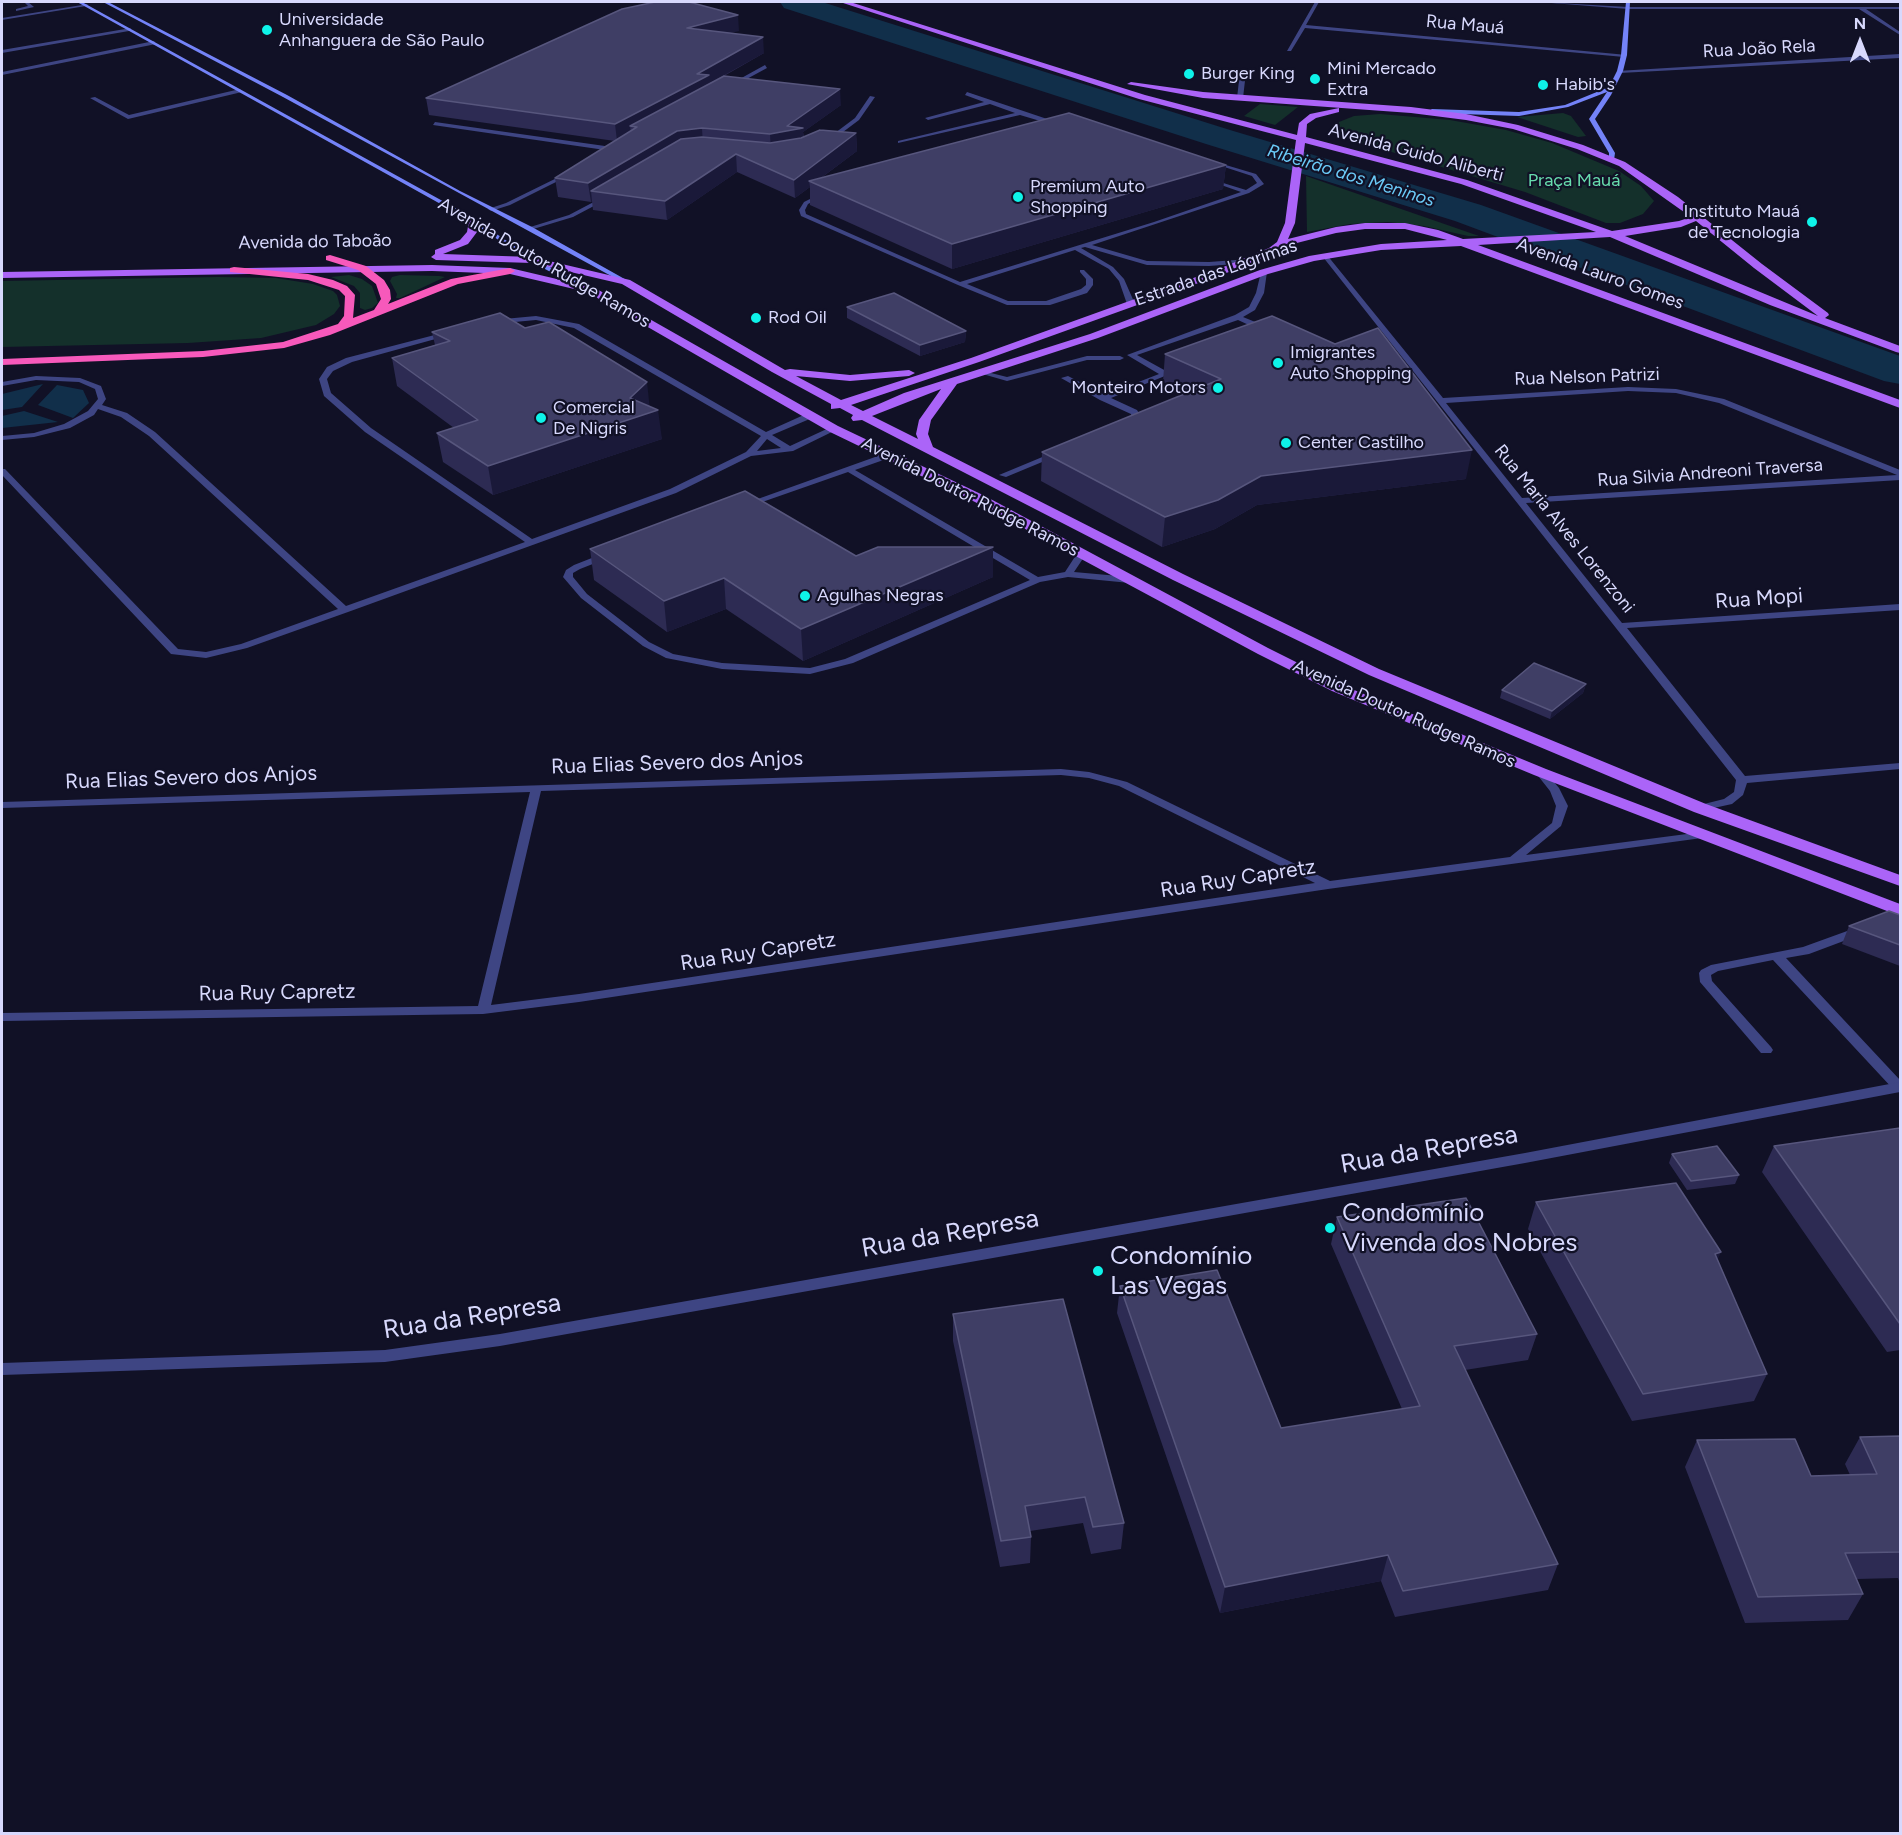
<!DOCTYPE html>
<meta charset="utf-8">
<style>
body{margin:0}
#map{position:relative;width:1902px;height:1835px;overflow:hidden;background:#111126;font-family:Figtree,sans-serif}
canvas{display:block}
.frame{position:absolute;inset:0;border:3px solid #d8d9fd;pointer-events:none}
.north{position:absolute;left:1830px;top:12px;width:60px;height:60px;-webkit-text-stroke:4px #111126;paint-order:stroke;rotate:0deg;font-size:16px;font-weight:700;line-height:24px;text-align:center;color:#d8d9fd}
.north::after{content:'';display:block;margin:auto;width:21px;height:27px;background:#d8d9fd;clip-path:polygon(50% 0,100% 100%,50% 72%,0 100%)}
</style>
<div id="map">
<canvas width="1902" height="1835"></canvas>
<div class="frame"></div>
<div class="north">N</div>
</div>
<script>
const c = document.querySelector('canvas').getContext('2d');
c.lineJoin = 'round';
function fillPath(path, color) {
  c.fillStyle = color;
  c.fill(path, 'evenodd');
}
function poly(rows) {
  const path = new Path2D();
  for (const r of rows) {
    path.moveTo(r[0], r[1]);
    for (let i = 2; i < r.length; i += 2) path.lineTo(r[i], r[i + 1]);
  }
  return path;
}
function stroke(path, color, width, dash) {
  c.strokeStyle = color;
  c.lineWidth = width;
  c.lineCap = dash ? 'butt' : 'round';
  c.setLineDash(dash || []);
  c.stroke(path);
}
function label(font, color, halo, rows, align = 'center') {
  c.font = font + ' Figtree,sans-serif';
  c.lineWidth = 4.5;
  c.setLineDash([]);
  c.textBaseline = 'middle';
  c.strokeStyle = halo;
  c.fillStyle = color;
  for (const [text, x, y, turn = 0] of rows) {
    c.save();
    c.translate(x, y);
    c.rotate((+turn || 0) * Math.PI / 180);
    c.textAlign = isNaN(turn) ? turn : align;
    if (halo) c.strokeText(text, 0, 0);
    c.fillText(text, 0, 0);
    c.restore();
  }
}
const green = poly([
 [1260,104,1298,107,1275,125,1244,116],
 [1563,113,1571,116,1586,136,1578,137,1517,117],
 [1380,114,1450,120,1506,130,1552,143,1619,171,1641,186,1654,201,1643,214,1620,223,1606,223,1525,192,1335,135,1339,122,1354,116],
 [1306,176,1479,236,1468,236,1424,226,1388,222,1350,224,1307,232],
 [349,275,362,279,372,286,378,303,372,308,365,310,360,308,360,293,354,286,331,277],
 [400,275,439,276,445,277,400,298,396,298,397,294,390,281,392,277],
 [218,277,276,278,313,284,333,291,337,295,340,306,334,314,316,325,261,338,188,343,2,347,2,281]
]);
const water = poly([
 [43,384,22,407,2,410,2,394],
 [57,385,83,390,89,403,73,418,38,405],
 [24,411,58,422,2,428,2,416]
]);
const river = poly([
 [780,2,822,2,1230,130,1481,205,1900,356,1900,384,1884,381,1455,221,1206,144,784,8,780,2]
]);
const lane = poly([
 [24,2,28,2,34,7,16,11,16,9,28,6,24,2],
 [88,4,86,6,2,20,2,18,88,4],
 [131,28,129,31,2,53,2,50,131,28],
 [154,41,156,44,2,75,2,72,154,41],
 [765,65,767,68,732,87,727,86,765,65],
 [1243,70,1246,72,1243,98,1240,100,1237,98,1240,72,1243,70],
 [240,89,242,92,128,119,90,98,95,97,129,115,240,89],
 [967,92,1059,123,1060,124,1057,126,1020,115,898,143,898,141,1015,113,990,104,928,120,925,118,984,102,965,95,967,92],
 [870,96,875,97,859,120,831,141,827,141,827,139,855,118,870,96],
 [435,122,612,147,615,149,607,153,605,150,433,125,435,122],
 [1209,160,1256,174,1264,184,1249,193,1092,245,1147,261,1209,262,1249,259,1252,261,1249,263,1209,266,1147,265,1085,247,1081,248,1113,267,1124,279,1135,304,1131,306,1127,304,1119,281,1109,269,1075,250,967,284,1008,301,1046,301,1081,289,1086,285,1086,279,1080,272,1080,270,1084,270,1093,279,1093,285,1087,293,1050,305,1007,305,958,285,801,216,799,210,804,202,822,193,826,193,826,195,808,204,805,210,806,214,960,282,1154,222,1241,192,1207,180,1207,178,1246,190,1257,183,1252,176,1209,162,1209,160],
 [567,173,572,174,510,205,491,211,488,209,506,203,567,173],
 [607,195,609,196,609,198,573,217,530,230,527,228,569,215,607,195],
 [1264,270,1267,272,1264,293,1255,310,1243,317,1270,328,1270,332,1264,332,1238,320,1137,355,1166,371,1178,367,1182,369,1111,398,1137,410,1141,417,1140,421,1132,427,1125,425,1132,420,1131,414,1100,400,1061,378,1068,376,1105,395,1159,374,1127,355,1235,315,1249,307,1256,293,1261,272,1264,270],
 [536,316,579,324,766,432,806,414,812,414,812,418,772,435,790,446,831,427,838,429,793,451,751,456,676,493,348,612,247,648,206,658,171,654,2,475,2,469,5,469,178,649,206,652,241,644,338,609,149,436,121,417,98,409,94,415,70,428,34,437,2,440,2,436,34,433,64,424,88,411,98,399,95,389,79,382,36,380,2,386,2,382,36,376,80,378,101,386,106,399,102,405,127,413,155,432,346,606,525,542,365,432,324,396,319,379,327,367,346,358,450,331,450,335,352,362,333,371,327,379,331,393,371,428,532,539,670,489,746,452,761,436,574,328,536,320,493,324,489,322,493,320,536,316],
 [767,439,781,448,757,451,767,439],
 [1087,356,1120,356,1124,358,1120,360,1087,360,1007,381,979,373,983,371,1007,377,1087,356],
 [889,452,892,453,892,457,855,470,1038,577,1065,572,1078,552,1081,551,1086,554,1074,572,1130,577,1135,580,1130,583,1068,577,1040,582,853,663,810,674,722,669,666,658,643,646,581,598,563,577,566,570,574,565,602,554,608,554,608,558,580,569,573,573,573,577,587,594,649,642,673,654,722,663,810,668,845,659,1030,580,848,472,748,507,741,505,889,452],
 [1052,453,1059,455,1006,477,999,475,1052,453],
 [1861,926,1867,930,1865,933,1809,954,1786,958,1900,1080,1900,1091,1894,1090,1773,960,1718,971,1711,975,1712,981,1771,1047,1773,1050,1771,1053,1761,1053,1700,982,1699,973,1701,970,1711,965,1803,947,1861,926]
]);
const street = poly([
 [1315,2,1319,2,1306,25,1627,55,1624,57,1305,28,1291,51,1287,51,1315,2],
 [1539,2,1628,7,1900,7,1900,9,1866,9,1900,32,1900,35,1859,9,1628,9,1539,2],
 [1900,54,1900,58,1620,73,1617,71,1900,54],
 [1323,255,1327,255,1443,398,1628,387,1676,389,1724,399,1900,470,1900,480,1526,503,1622,623,1900,604,1900,610,1627,628,1745,776,1900,763,1900,769,1747,783,1743,795,1732,804,1700,811,1696,810,1694,808,1696,806,1724,799,1734,792,1736,780,1323,257,1323,255],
 [1628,391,1676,393,1719,403,1897,475,1522,498,1446,403,1628,391],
 [1061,769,1089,772,1127,782,1330,881,1510,857,1552,823,1556,806,1550,791,1535,772,1540,769,1544,770,1559,788,1568,806,1561,826,1526,855,1702,832,1708,835,1702,838,1328,889,579,1002,483,1014,2,1021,2,1013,478,1006,530,792,2,808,2,802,1061,769],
 [1061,775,1089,778,1119,786,1315,883,579,994,491,1005,541,791,1061,775],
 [1900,1082,1900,1092,1525,1163,500,1346,385,1362,2,1375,2,1363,385,1350,500,1334,1525,1153,1900,1082]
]);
const secondary = poly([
 [77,2,82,2,468,215,534,259,595,290,588,292,530,261,464,217,77,2],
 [103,2,108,2,287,95,460,191,532,227,630,282,624,283,283,97,103,2],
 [1626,2,1630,2,1627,55,1623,71,1611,95,1595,119,1615,153,1614,160,1609,159,1609,153,1589,119,1607,92,1568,107,1519,116,1432,113,1429,111,1432,109,1519,112,1565,105,1609,87,1617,71,1621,55,1626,2]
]);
const primary = poly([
 [840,2,850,2,1145,95,1297,135,1299,123,1310,114,1339,108,1339,112,1316,118,1307,124,1306,137,1467,180,1612,231,1679,221,1691,217,1619,166,1577,149,1513,129,1466,120,1411,113,1203,98,1127,84,1131,82,1203,92,1411,107,1466,114,1518,125,1583,145,1625,162,1678,197,1762,264,1828,313,1829,315,1825,318,1900,346,1900,353,1896,352,1770,305,1610,237,1478,245,1900,400,1900,408,1461,246,1381,250,1314,261,1268,274,1098,338,957,384,931,420,928,434,933,447,1183,574,1379,669,1706,804,1900,875,1900,886,1694,812,1369,675,1173,580,862,420,853,421,851,418,853,415,840,408,831,409,831,404,772,372,622,284,532,263,436,260,431,257,435,254,435,250,460,240,467,232,469,221,474,218,479,221,477,232,468,244,443,254,532,257,630,280,785,370,790,369,850,375,909,370,915,373,909,376,850,381,796,376,841,400,971,358,1221,268,1269,248,1277,242,1285,223,1296,140,1139,99,840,2],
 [1305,143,1461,184,1596,232,1463,239,1438,230,1405,223,1365,223,1336,227,1288,239,1295,223,1305,143],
 [1696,221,1754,268,1818,316,1625,236,1681,227,1696,221],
 [1365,229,1405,229,1447,240,1381,244,1309,256,1260,270,1090,334,904,393,863,411,851,405,979,362,1229,272,1277,252,1285,246,1336,233,1365,229],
 [941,389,919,420,916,434,918,439,872,416,941,389],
 [432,265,510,268,595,288,838,426,985,496,1268,648,1342,685,1546,769,1900,904,1900,916,1534,775,1332,691,1258,654,975,502,830,432,587,292,510,274,432,271,2,278,2,272,432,265]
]);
const highway = poly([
 [330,255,366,266,384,280,390,290,391,299,388,304,451,279,510,268,515,271,510,274,458,284,330,335,284,348,203,357,2,365,2,359,203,351,283,342,338,324,344,316,345,296,339,290,308,280,230,272,230,268,234,267,308,274,333,280,347,286,355,295,353,318,374,310,381,299,376,284,358,270,326,260,326,256,330,255]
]);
const wall = poly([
 [739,31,729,33,764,53,710,84,841,105,803,132,804,137,856,133,857,151,821,178,1226,165,1223,189,952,269,810,205,810,187,795,198,737,172,667,220,593,210,592,201,591,202,558,197,555,178,615,141,429,115,426,98],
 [847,307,966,331,965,342,920,356,847,318],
 [432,332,650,407,662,439,493,495,443,462,437,433,454,428,397,386,392,358,435,345],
 [1165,354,1466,479,1257,505,1215,529,1162,547,1041,481,1042,452,1187,393,1163,382],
 [993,547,993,577,803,661,726,609,667,632,594,580,590,549,856,556],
 [1586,684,1583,693,1550,719,1500,698,1502,690],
 [1900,915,1900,966,1842,944,1849,926],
 [1900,1128,1900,1350,1887,1352,1762,1172,1774,1146],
 [1672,1154,1739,1175,1735,1184,1687,1190,1669,1163],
 [1536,1202,1717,1260,1767,1374,1754,1401,1632,1421,1528,1229],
 [1337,1217,1537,1334,1528,1360,1465,1370,1558,1564,1548,1590,1395,1617,1381,1581,1220,1613,1117,1313,1120,1286,1281,1428,1402,1409,1331,1244],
 [953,1314,1124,1523,1121,1549,1091,1554,1083,1523,1030,1531,1031,1537,1030,1563,1000,1567,953,1341],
 [1900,1436,1900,1584,1898,1578,1857,1579,1863,1594,1848,1620,1745,1623,1685,1467,1697,1440,1811,1476,1850,1475,1845,1464,1860,1437]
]);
const shadedWall = poly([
 [738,15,739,31,688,44,687,28],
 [763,37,764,53,710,83,711,91,637,127,630,126,631,134,617,141,615,124,697,74],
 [840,89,841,105,803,132,804,145,771,152,770,134],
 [702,128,703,146,591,191,592,201,591,202,588,183,677,131],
 [856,133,857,151,814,183,809,181,810,187,795,198,794,180],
 [736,154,737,172,667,220,665,201],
 [1226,165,1223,189,952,269,952,244],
 [966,331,965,342,920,356,920,345],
 [647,382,650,410,658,410,662,439,493,495,488,466,630,398],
 [1472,450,1466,479,1257,505,1215,529,1162,547,1165,517,1261,476],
 [993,547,993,577,803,661,801,629],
 [724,578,726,609,667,632,664,601],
 [1586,684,1583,693,1550,719,1552,711],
 [1721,1252,1709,1279,1715,1254],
 [1388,1555,1381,1581,1220,1613,1225,1587]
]);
const building = poly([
 [655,2,689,2,738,15,687,28,763,37,697,74,709,75,615,124,426,98,622,9,655,2],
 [724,76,840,89,787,126,803,128,770,134,702,128,677,131,588,183,555,178,637,127,630,126,724,76],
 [1069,113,1226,165,952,244,809,181,1069,113],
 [820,130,856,133,794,180,736,154,665,201,591,191,681,139,702,137,770,143,801,138,820,130],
 [894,293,966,331,920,345,847,307,894,293],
 [500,313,525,328,549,322,647,382,630,398,658,410,488,466,437,433,478,420,392,358,450,341,432,332,500,313],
 [1272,316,1335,344,1378,328,1472,450,1261,476,1218,500,1165,517,1042,452,1221,379,1165,354,1272,316],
 [745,491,856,556,878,547,993,547,801,629,724,578,664,601,590,549,745,491],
 [1534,663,1586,684,1552,711,1502,690,1534,663],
 [1889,911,1900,915,1900,945,1849,926,1889,911],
 [1900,1128,1900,1324,1774,1146,1900,1128],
 [1717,1146,1739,1175,1691,1181,1672,1154,1717,1146],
 [1676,1183,1721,1252,1715,1254,1767,1374,1643,1394,1536,1202,1676,1183],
 [1466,1198,1537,1334,1454,1346,1558,1564,1403,1591,1388,1555,1225,1587,1120,1286,1217,1270,1281,1428,1420,1406,1337,1217,1466,1198],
 [1063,1299,1124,1523,1093,1527,1085,1497,1025,1506,1031,1537,1001,1541,953,1314,1063,1299],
 [1900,1436,1900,1552,1845,1553,1863,1594,1758,1597,1697,1440,1795,1439,1811,1476,1877,1474,1860,1437,1900,1436]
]);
const markers = [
 [267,30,6,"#0ef3e9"],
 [1189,74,6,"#0ef3e9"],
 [1315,79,6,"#0ef3e9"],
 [1543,85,6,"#0ef3e9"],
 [1018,197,6,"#0ef3e9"],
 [1812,222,6,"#0ef3e9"],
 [756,318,6,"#0ef3e9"],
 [1278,363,6,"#0ef3e9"],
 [1218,388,6,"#0ef3e9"],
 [541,418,6,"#0ef3e9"],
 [1286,443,6,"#0ef3e9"],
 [805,596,6,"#0ef3e9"],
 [1330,1228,6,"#0ef3e9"],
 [1098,1271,6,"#0ef3e9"]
];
const farPoinames = [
 ["Universidade",279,20],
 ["Anhanguera de São Paulo",279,41],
 ["Mini Mercado",1327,69],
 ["Extra",1327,90],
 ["Burger King",1201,74],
 ["Habib's",1555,85],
 ["Premium Auto",1030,187],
 ["Shopping",1030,208],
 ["Instituto Mauá",1800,212,"right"],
 ["de Tecnologia",1800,233,"right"],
 ["Rod Oil",768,318],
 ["Imigrantes",1290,353],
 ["Auto Shopping",1290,374],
 ["Monteiro Motors",1206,388,"right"],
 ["Comercial",553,408],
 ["De Nigris",553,429],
 ["Center Castilho",1298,443],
 ["Agulhas Negras",817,596]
];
const farStreetnames = [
 ["Rua Mauá",1465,25,5],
 ["Rua João Rela",1759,49,-3],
 ["Avenida Guido Aliberti",1416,153,15],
 ["Avenida do Taboão",315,242,-1],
 ["Avenida Doutor Rudge Ramos",544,263,30],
 ["Estrada das Lágrimas",1216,273,-19],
 ["Avenida Lauro Gomes",1600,274,20],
 ["Rua Nelson Patrizi",1587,377,-2],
 ["Rua Silvia Andreoni Traversa",1710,473,-4],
 ["Avenida Doutor Rudge Ramos",970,497,27],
 ["Rua Maria Alves Lorenzoni",1564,529,51],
 ["Avenida Doutor Rudge Ramos",1404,714,24]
];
const farWaternames = [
 ["Ribeirão dos Meninos",1351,176,17]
];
const farParknames = [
 ["Praça Mauá",1574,181]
];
const streetNames = [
 ["Rua Mopi",1759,599,-4],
 ["Rua Elias Severo dos Anjos",677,763,-2],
 ["Rua Elias Severo dos Anjos",191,778,-2],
 ["Rua Ruy Capretz",1238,879,-9],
 ["Rua Ruy Capretz",758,952,-9],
 ["Rua Ruy Capretz",277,993,-1]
];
const nearStreetnames = [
 ["Rua da Represa",1429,1150,-10],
 ["Rua da Represa",950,1234,-10],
 ["Rua da Represa",472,1317,-9]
];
const nearPoinames = [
 ["Condomínio",1342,1213],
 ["Vivenda dos Nobres",1342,1243],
 ["Condomínio",1110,1256],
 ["Las Vegas",1110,1286]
];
fillPath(green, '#14302b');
fillPath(water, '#112f4a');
fillPath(river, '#112f4a');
fillPath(lane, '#3e4583');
fillPath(street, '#3e4583');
fillPath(secondary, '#7483f8');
fillPath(primary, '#ab64f8');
fillPath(highway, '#f759bb');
fillPath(wall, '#2d2b53');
fillPath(shadedWall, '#1a1939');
fillPath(building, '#3f3e65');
stroke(building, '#57567d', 1.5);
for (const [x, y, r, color] of markers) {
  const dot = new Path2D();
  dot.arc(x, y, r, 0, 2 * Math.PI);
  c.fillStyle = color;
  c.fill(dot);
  stroke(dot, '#111126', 2);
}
label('18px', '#d8d9fd', '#111126', farPoinames, 'left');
label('18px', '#d8d9fd', '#111126', farStreetnames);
label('italic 18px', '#6bcbf8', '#111126', farWaternames);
label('18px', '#67dbad', '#111126', farParknames);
label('21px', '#d8d9fd', '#111126', streetNames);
label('26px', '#d8d9fd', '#111126', nearStreetnames);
label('26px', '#d8d9fd', '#111126', nearPoinames, 'left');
</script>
